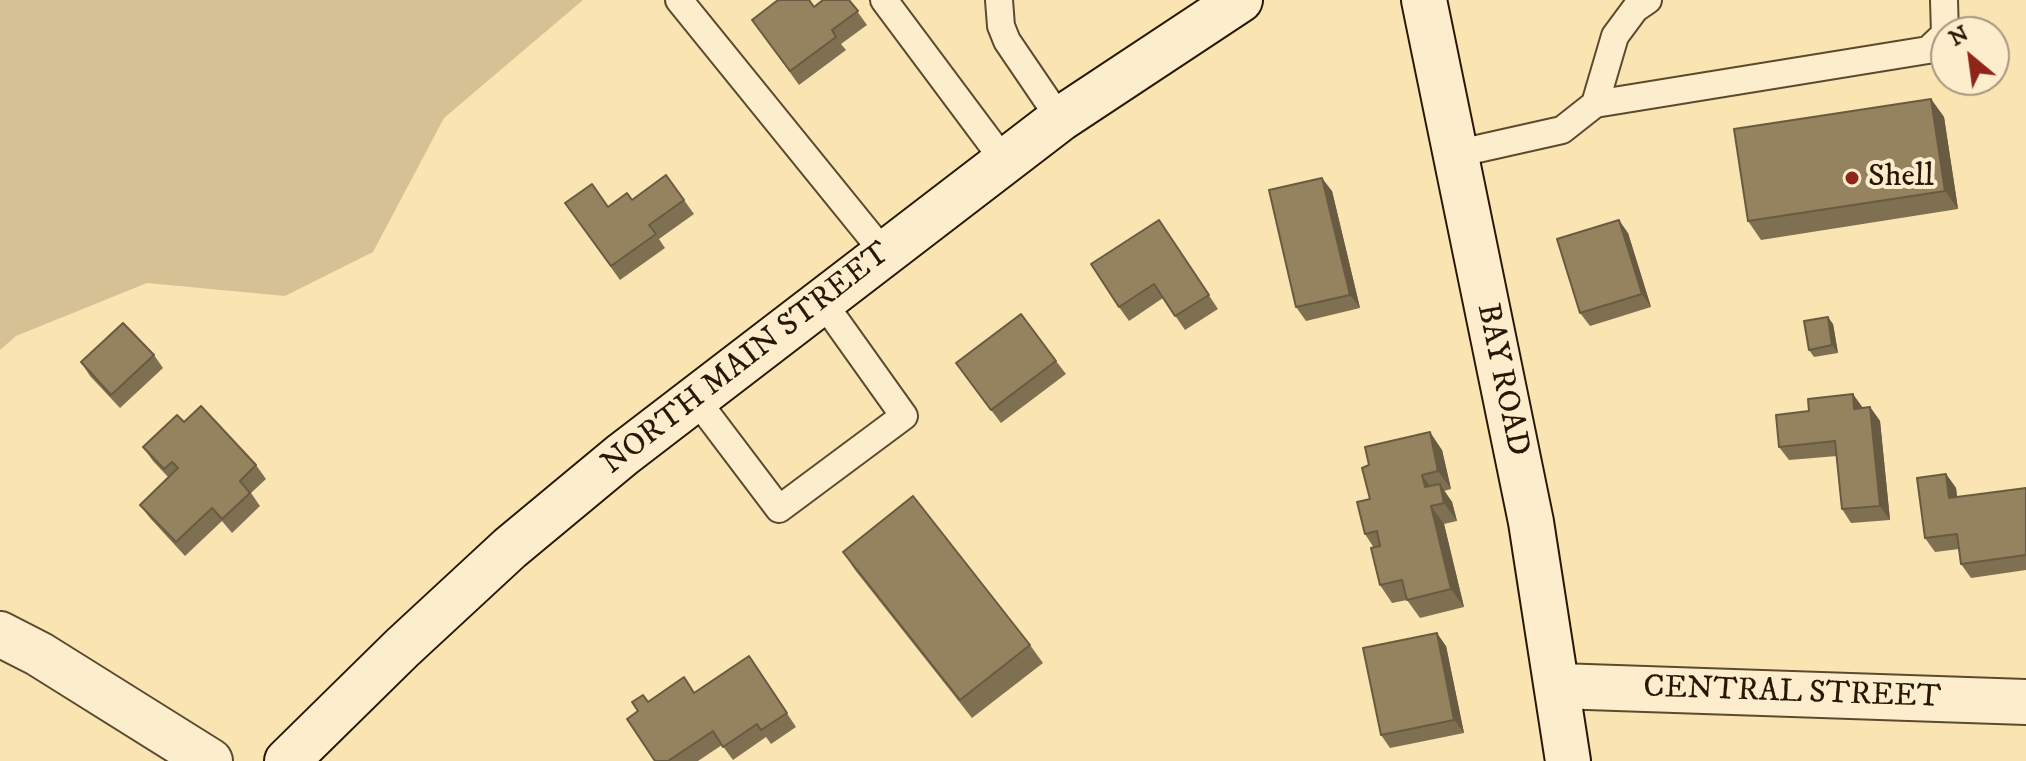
<!DOCTYPE html>
<style>
body{margin:0}
#map{position:relative;width:2026px;height:761px;overflow:hidden;background:#fae4b2;font-family:"IM FELL DW Pica",serif}
canvas{display:block}
.north{position:absolute;left:1930px;top:16px;width:80px;height:80px;box-sizing:border-box;background:#fcedcd;border:2px solid #a7977d;border-radius:50%;rotate:331deg;font-size:22px;font-weight:700;line-height:32px;text-align:center;color:#281705}
.north::after{content:'';display:block;margin:auto;width:28px;height:36px;background:#8f2418;clip-path:polygon(50% 0,100% 100%,50% 72%,0 100%)}
</style>
<div id="map">
<canvas width="2026" height="761"></canvas>
<div class="north">N</div>
</div>
<script>
const c = document.querySelector('canvas').getContext('2d');
c.lineJoin = 'round';
function fillPath(path, color) {
  c.fillStyle = color;
  c.fill(path, 'evenodd');
}
function poly(rows) {
  const path = new Path2D();
  for (const r of rows) {
    path.moveTo(r[0], r[1]);
    for (let i = 2; i < r.length; i += 2) path.lineTo(r[i], r[i + 1]);
  }
  return path;
}
function stroke(path, color, width, dash) {
  c.strokeStyle = color;
  c.lineWidth = width;
  c.lineCap = dash ? 'butt' : 'round';
  c.setLineDash(dash || []);
  c.stroke(path);
}
function label(font, color, halo, rows, align = 'center') {
  c.font = font + ' "IM FELL DW Pica",serif';
  c.lineWidth = 8;
  c.setLineDash([]);
  c.textBaseline = 'middle';
  c.strokeStyle = halo;
  c.fillStyle = color;
  for (const [text, x, y, turn = 0] of rows) {
    c.save();
    c.translate(x, y);
    c.rotate((+turn || 0) * Math.PI / 180);
    c.textAlign = isNaN(turn) ? turn : align;
    if (halo) c.strokeText(text, 0, 0);
    c.fillText(text, 0, 0);
    c.restore();
  }
}
const green = poly([
 [0,0,583,0,444,118,373,252,285,296,147,283,16,336,0,350]
]);
const service = poly([
 [679,0,885,254],
 [884,0,1005,162],
 [999,0,1001,26,1007,41,1060,119],
 [1648,0,1635,9,1615,36,1595,104,1928,50,1945,34,1944,0],
 [1455,154,1562,130,1595,104],
 [695,398,779,509,904,416,822,301]
]);
const minor = poly([
 [0,634,39,654,210,761],
 [1558,686,2026,702]
]);
const secondary = poly([
 [1424,0,1531,522,1568,761],
 [287,761,402,648,510,548,622,455,1060,119,1240,0]
]);
const wall = poly([
 [849,0,867,25,841,44,846,50,799,85,752,20],
 [1931,99,1944,117,1958,209,1761,240,1748,221],
 [666,175,694,214,659,239,665,248,620,280,565,203,608,207,632,200],
 [1332,191,1360,308,1306,321,1296,307],
 [1159,220,1218,309,1185,330,1163,298,1129,321,1119,307],
 [1628,233,1651,307,1590,326,1580,313],
 [1833,324,1838,353,1814,357,1809,350],
 [154,355,163,368,120,408,90,376,81,362],
 [1056,361,1066,374,1001,423,965,376],
 [1870,407,1880,421,1890,520,1851,523,1842,509,1837,456,1789,460,1779,447,1863,408],
 [184,422,256,465,266,479,251,493,260,506,232,533,222,521,185,556,150,518,140,505,169,478,153,461,143,447],
 [1442,450,1451,489,1444,491,1452,502,1457,521,1444,524,1464,607,1420,618,1407,600,1392,603,1380,585,1374,548,1365,534,1370,499],
 [1946,474,1956,488,1957,497,2026,488,2026,570,1971,578,1961,564,1959,549,1935,552,1925,538],
 [843,552,1030,645,1043,663,972,718,855,570],
 [1446,646,1464,733,1390,748,1381,735],
 [749,656,796,727,771,744,766,737,733,760,722,745,698,761,655,761,638,711,648,702,695,693]
]);
const shadedWall = poly([
 [1931,99,1944,117,1958,209,1945,191],
 [1322,178,1332,191,1360,308,1350,295],
 [1619,220,1628,233,1651,307,1642,294],
 [1828,317,1833,324,1838,353,1832,345],
 [1853,394,1863,408,1854,409],
 [1870,407,1880,421,1890,520,1880,506],
 [1430,432,1442,450,1451,489,1438,471],
 [1946,474,1956,488,1959,512,1949,498],
 [1422,475,1435,493,1438,506,1425,487],
 [1440,484,1452,502,1457,521,1444,503],
 [1431,506,1444,524,1464,607,1451,589],
 [1437,633,1446,646,1464,733,1454,720]
]);
const building = poly([
 [778,0,809,0,814,7,823,0,849,0,858,11,832,30,836,37,790,71,752,20,778,0],
 [1931,99,1945,191,1748,221,1734,129,1931,99],
 [666,175,684,200,649,225,656,234,611,266,565,203,592,184,608,207,627,193,632,200,666,175],
 [1322,178,1350,295,1296,307,1269,190,1322,178],
 [1159,220,1209,295,1175,316,1154,284,1119,307,1091,264,1159,220],
 [1619,220,1642,294,1580,313,1557,239,1619,220],
 [1021,314,1056,361,991,410,956,363,1021,314],
 [1828,317,1832,345,1809,350,1804,321,1828,317],
 [123,323,154,355,111,395,81,362,123,323],
 [1853,394,1854,409,1870,407,1880,506,1842,509,1835,441,1779,447,1776,415,1809,411,1808,399,1853,394],
 [201,406,256,465,240,481,250,493,222,519,212,508,176,542,140,505,178,468,172,462,164,469,143,447,177,415,184,422,201,406],
 [1430,432,1438,471,1422,475,1425,487,1440,484,1444,503,1431,506,1451,589,1407,600,1402,580,1380,585,1371,548,1380,546,1377,531,1365,534,1357,502,1370,499,1362,468,1369,465,1365,447,1430,432],
 [1946,474,1949,498,2026,488,2026,555,1961,564,1957,534,1925,538,1917,478,1946,474],
 [913,496,1030,645,960,700,843,552,913,496],
 [1437,633,1454,720,1381,735,1363,648,1437,633],
 [749,656,787,713,761,730,757,724,723,747,713,731,668,761,655,761,627,719,638,711,632,702,643,695,648,702,684,677,694,693,749,656]
]);
const markers = [
 [1852,178,8,"#8f2418"]
];
const poiNames = [
 ["Shell",1868,178]
];
const streetNames = [
 ["NORTH MAIN STREET",747,360,-38],
 ["BAY ROAD",1501,380,78],
 ["CENTRAL STREET",1792,694,2]
];
fillPath(green, '#d6c195');
stroke(service, '#5c4a30', 30);
stroke(minor, '#5c4a30', 48);
stroke(secondary, '#281705', 48);
stroke(service, '#fcedcd', 26);
stroke(minor, '#fcedcd', 44);
stroke(secondary, '#fcedcd', 44);
fillPath(wall, '#807052');
fillPath(shadedWall, '#685b42');
fillPath(building, '#95825f');
stroke(building, '#685b42', 2);
for (const [x, y, r, color] of markers) {
  const dot = new Path2D();
  dot.arc(x, y, r, 0, 2 * Math.PI);
  c.fillStyle = color;
  c.fill(dot);
  stroke(dot, '#fcedcd', 3);
}
label('32px', '#281705', '#fcedcd', poiNames, 'left');
label('32px', '#281705', '#fcedcd', streetNames);
</script>
